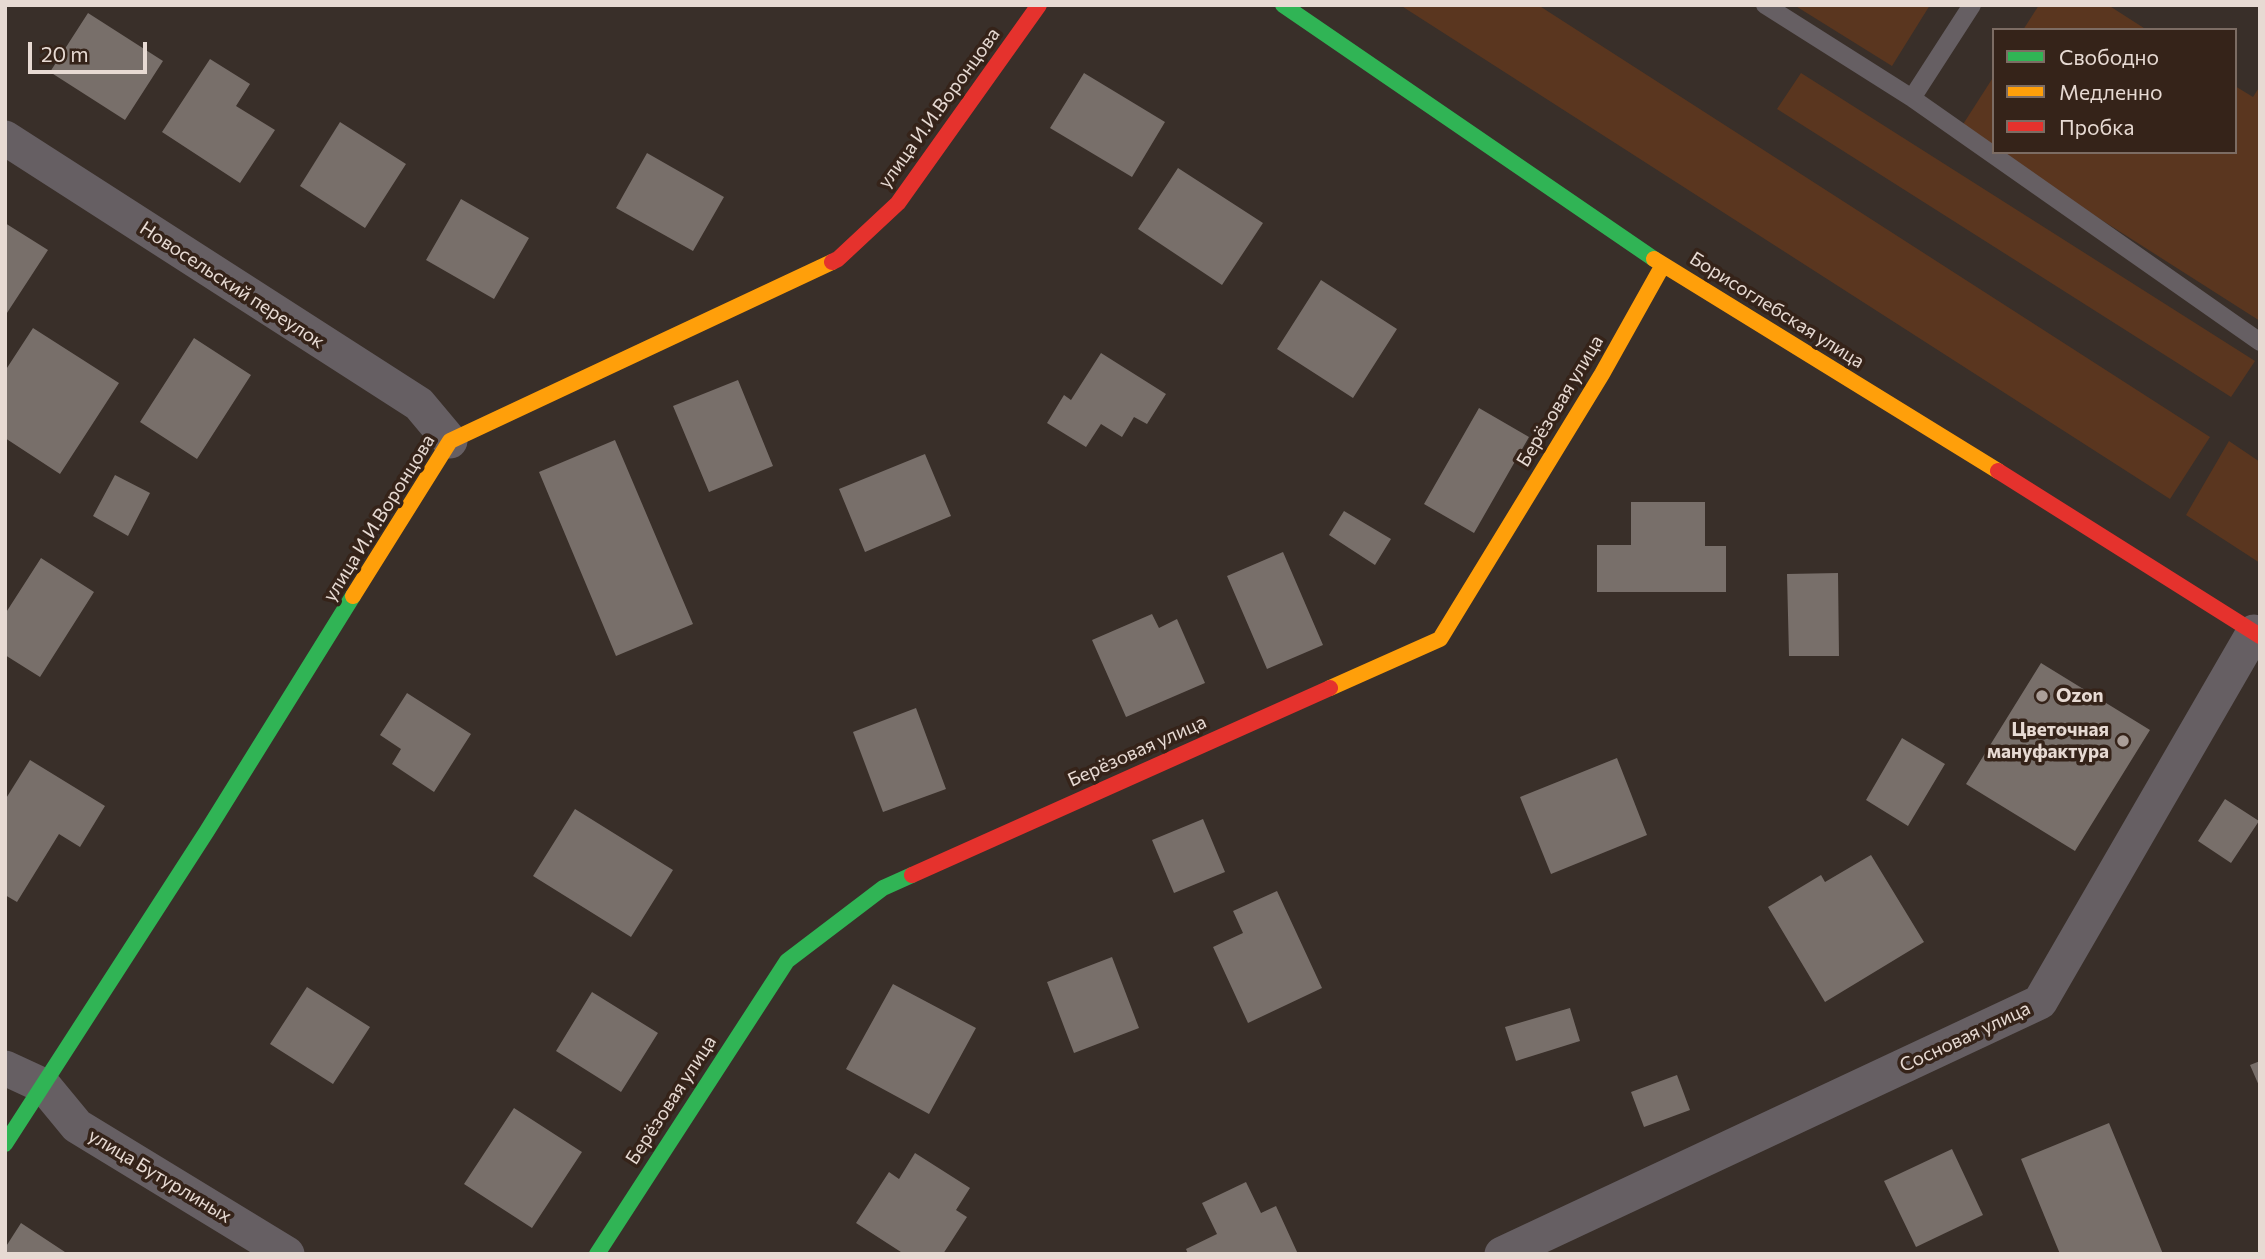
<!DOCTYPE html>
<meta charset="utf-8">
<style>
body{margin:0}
#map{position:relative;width:2265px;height:1259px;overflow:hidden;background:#392f29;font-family:Commissioner,sans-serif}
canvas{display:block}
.frame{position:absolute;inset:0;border:7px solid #e7dad3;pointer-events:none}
.legend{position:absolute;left:1992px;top:28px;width:245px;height:126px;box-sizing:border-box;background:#352319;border:2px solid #7c6c63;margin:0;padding:9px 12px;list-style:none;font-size:21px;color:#e7dad3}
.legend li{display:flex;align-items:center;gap:14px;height:35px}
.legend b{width:35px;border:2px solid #7c6c63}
.scale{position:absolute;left:28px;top:42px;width:119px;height:32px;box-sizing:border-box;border:4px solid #e7dad3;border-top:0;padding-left:9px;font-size:21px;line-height:24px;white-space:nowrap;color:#e7dad3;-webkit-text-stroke:5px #352319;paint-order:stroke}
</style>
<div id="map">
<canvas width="2265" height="1259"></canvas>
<div class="frame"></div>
<ul class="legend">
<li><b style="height:9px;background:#30b455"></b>Свободно</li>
<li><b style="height:9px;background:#ff9f0a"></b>Медленно</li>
<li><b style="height:9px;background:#e5322d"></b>Пробка</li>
</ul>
<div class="scale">20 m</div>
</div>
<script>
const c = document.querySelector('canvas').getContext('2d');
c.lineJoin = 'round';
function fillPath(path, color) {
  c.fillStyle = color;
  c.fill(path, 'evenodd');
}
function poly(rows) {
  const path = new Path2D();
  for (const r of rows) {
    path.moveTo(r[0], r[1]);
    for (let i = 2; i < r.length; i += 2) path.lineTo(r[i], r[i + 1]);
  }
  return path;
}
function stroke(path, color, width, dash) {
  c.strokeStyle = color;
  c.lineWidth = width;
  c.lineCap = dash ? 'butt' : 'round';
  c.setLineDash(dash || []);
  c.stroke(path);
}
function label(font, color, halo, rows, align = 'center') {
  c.font = font + ' Commissioner,sans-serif';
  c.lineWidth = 7;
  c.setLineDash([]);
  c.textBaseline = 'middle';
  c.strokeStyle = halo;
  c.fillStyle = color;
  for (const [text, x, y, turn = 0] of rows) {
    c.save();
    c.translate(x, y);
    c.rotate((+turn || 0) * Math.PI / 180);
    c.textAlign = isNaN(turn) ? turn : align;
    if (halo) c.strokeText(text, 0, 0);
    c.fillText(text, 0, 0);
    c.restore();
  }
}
const green = poly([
 [1400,5,1538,5,2210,437,2170,499],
 [1794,5,1930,5,1892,66],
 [2039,5,2108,5,2147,30,2023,30],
 [1801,73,2255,361,2231,397,1777,109],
 [1994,76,1994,151,1960,129],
 [2235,86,2253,97,2260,86,2260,321,1995,152,2235,152],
 [2229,441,2260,462,2260,563,2186,515]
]);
const building = poly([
 [88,13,163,61,125,120,50,72],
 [210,59,250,84,236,106,275,130,240,183,162,132],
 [1084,73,1165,122,1132,177,1050,128],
 [340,122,406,164,365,228,300,186],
 [647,153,724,197,693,251,616,208],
 [1178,168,1263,223,1222,285,1138,229],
 [461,199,529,238,494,299,426,260],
 [5,223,48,250,5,316],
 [1321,280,1397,329,1353,398,1277,349],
 [33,328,119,383,60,474,5,438,5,371],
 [194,338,251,375,197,459,140,422],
 [1101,353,1166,394,1147,424,1134,417,1122,437,1101,424,1086,447,1047,423,1064,395,1071,400],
 [738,380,773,466,709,492,673,406],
 [1479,408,1529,437,1474,533,1424,504],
 [615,440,693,624,616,656,539,472],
 [925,454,951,516,865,552,839,489],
 [115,475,150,493,128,536,93,516],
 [1631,502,1705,502,1705,546,1726,546,1726,592,1597,592,1597,545,1631,545],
 [1344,511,1391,539,1375,565,1329,535],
 [1283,552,1323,645,1267,669,1227,576],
 [41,558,94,592,40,677,5,655,5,614],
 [1838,573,1839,656,1789,656,1787,574],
 [1152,614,1159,628,1177,619,1205,683,1126,717,1092,640],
 [2041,663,2150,730,2075,851,1966,784],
 [407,693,471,734,434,792,392,764,401,749,380,735],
 [916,708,946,789,883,812,853,732],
 [1902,738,1945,764,1908,826,1866,800],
 [1617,758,1647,835,1551,874,1520,797],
 [30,760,105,806,80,847,59,834,17,902,5,895,5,800],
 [2225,799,2259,821,2231,863,2198,841],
 [575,809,673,870,631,937,533,876],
 [1203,819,1225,872,1174,893,1152,840],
 [1871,855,1924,942,1825,1002,1768,907,1821,875,1825,882],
 [1277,891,1322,988,1248,1023,1213,947,1243,933,1233,911],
 [1112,957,1139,1028,1074,1053,1047,982],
 [893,984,976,1028,929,1114,846,1069],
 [307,987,370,1027,333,1084,270,1044],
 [592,992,658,1033,621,1092,556,1051],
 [1570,1008,1580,1041,1516,1061,1505,1027],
 [2260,1061,2260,1088,2250,1065],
 [1677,1075,1690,1110,1644,1127,1631,1092],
 [514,1108,582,1152,532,1228,464,1184],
 [2109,1123,2163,1254,2060,1254,2021,1159],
 [1952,1149,1983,1215,1916,1247,1884,1181],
 [915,1153,970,1188,956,1210,967,1217,943,1254,904,1254,856,1223,889,1172,899,1179],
 [1246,1182,1261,1213,1276,1206,1298,1254,1188,1254,1186,1249,1217,1234,1202,1203],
 [21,1223,68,1254,5,1254,5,1248]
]);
const lane = poly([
 [1765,5,1912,98,2260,342],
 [1912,98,1972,5]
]);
const street = poly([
 [5,138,419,404,450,441],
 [5,1068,44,1086,77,1126,287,1254],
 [1502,1254,2040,1002,2254,632]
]);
const fast = poly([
 [1283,5,1654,259],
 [5,1144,207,831,353,596],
 [597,1254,787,961,883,888,912,875]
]);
const slow = poly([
 [1654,259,1998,471],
 [353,596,450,441,832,262],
 [1330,688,1440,639,1602,374,1663,265]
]);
const jam = poly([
 [832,262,838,259,898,203,1039,5],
 [1998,471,2260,636],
 [912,875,1330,688]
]);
const markers = [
 [2042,696,7,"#aa9e98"],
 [2123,741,7,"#aa9e98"]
];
const streetNames = [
 ["улица И.И.Воронцова",939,108,-54],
 ["Новосельский переулок",232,285,33],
 ["Борисоглебская улица",1777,310,32],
 ["Берёзовая улица",1560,401,-59],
 ["улица И.И.Воронцова",379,518,-58],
 ["Берёзовая улица",1137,751,-24],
 ["Сосновая улица",1965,1037,-25],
 ["Берёзовая улица",671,1100,-57],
 ["улица Бутурлиных",160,1176,31]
];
const poiNames = [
 ["Ozon",2056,696],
 ["Цветочная",2109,730,"right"],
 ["мануфактура",2109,752,"right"]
];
fillPath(green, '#5a361f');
fillPath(building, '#786f6a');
stroke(lane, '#665f63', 18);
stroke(street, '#665f63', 35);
stroke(fast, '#30b455', 16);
stroke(slow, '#ff9f0a', 16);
stroke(jam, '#e5322d', 16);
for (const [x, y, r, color] of markers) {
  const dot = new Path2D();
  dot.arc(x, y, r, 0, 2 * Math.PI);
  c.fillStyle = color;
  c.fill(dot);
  stroke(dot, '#352319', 2.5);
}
label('19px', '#e7dad3', '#352319', streetNames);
label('bold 19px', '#e7dad3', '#352319', poiNames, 'left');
</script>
